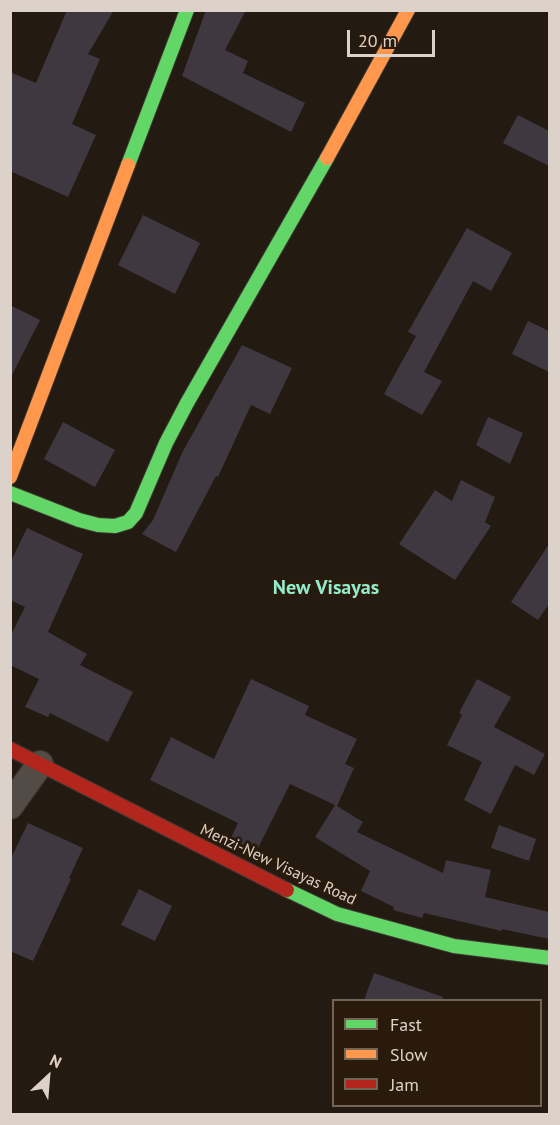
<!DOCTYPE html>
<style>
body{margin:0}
#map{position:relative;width:560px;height:1125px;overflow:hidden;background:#231a12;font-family:"PT Sans",sans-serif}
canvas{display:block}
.frame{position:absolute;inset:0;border:12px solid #ddd2c9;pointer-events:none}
.legend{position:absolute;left:332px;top:999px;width:210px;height:108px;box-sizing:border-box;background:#2a1a0b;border:2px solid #726457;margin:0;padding:8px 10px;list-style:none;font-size:18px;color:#ddd2c9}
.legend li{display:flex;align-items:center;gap:12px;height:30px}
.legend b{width:30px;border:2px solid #726457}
.north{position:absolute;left:18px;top:1047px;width:60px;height:60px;-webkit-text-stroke:4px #2a1a0b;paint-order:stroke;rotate:26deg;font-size:16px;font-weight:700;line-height:24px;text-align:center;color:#ddd2c9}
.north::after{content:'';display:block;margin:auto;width:21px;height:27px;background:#ddd2c9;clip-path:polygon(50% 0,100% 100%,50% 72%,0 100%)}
.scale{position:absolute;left:347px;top:30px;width:88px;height:27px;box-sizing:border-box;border:3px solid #ddd2c9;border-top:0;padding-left:8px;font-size:18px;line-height:21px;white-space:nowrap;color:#ddd2c9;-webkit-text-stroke:4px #2a1a0b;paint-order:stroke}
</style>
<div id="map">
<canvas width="560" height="1125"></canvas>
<div class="frame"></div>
<ul class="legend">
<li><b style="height:8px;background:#63d668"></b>Fast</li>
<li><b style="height:8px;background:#ff974d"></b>Slow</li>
<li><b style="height:8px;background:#b3261e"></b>Jam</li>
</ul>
<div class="north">N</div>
<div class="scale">20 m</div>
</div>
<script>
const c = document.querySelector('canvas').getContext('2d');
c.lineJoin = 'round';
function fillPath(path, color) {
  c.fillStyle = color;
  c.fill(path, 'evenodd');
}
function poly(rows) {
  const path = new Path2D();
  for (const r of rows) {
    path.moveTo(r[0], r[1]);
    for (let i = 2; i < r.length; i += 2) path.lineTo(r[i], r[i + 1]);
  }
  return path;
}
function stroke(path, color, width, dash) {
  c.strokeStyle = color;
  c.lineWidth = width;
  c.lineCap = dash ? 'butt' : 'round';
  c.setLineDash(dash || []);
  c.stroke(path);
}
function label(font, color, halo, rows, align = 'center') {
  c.font = font + ' "PT Sans",sans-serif';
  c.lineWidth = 6;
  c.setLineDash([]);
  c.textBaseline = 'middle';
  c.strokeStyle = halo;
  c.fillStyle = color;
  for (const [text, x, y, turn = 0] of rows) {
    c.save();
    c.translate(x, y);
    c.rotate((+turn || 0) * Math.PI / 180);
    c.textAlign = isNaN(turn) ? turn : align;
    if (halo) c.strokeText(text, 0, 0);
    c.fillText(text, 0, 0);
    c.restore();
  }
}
const building = poly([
 [67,10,114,10,88,54,100,59,72,124,96,135,68,197,10,171,10,72,36,83],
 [206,10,246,10,225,50,248,61,243,73,305,103,291,132,182,76],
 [518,115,549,131,549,166,503,143],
 [143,215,200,243,175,294,118,265],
 [467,228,512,253,491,291,473,281,424,372,442,381,422,415,384,394,416,336,408,332],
 [10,305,40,320,10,379],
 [528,321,549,331,549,372,512,354],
 [242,345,292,368,270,414,251,405,218,477,216,476,176,552,142,534,153,520,183,451],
 [488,417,523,433,510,464,476,445],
 [63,422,115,450,95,487,44,459],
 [461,480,495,497,485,522,491,526,455,580,399,544,435,490,452,501],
 [27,528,83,554,48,632,87,654,80,665,133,692,108,742,50,713,48,717,25,707,39,679,10,665,10,637,25,607,10,600,10,563],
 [549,544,549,604,538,620,511,602],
 [251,679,309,706,305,715,357,739,345,764,354,768,337,806,363,822,357,832,443,873,446,860,491,870,485,897,549,912,549,939,502,929,502,931,424,913,422,918,393,910,394,907,361,891,370,871,315,837,335,805,290,784,256,852,230,840,238,823,150,780,171,737,214,759],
 [477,679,511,697,494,727,545,754,534,775,515,765,491,814,464,800,482,762,447,745,462,715,459,713],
 [28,823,83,848,69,878,71,879,33,961,10,951,10,860],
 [499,825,536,839,529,861,491,848],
 [139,889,172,906,155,941,121,925],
 [374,973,443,997,442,1000,364,1000]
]);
const street = poly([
 [10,806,40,764]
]);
const fast = poly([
 [128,165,187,10],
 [10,493,79,520,98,525,115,526,128,522,136,513,166,443,187,403,327,158],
 [287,890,337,914,454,946,550,958]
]);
const slow = poly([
 [327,158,408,10],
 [10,477,128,165]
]);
const jam = poly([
 [10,749,287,890]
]);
const streetNames = [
 ["Menzi-New Visayas Road",278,865,25]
];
const quarterNames = [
 ["New Visayas",326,588]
];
fillPath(building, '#3f3841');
stroke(street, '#3e3731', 28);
stroke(fast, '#3e3731', 16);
stroke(slow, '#3e3731', 16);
stroke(jam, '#3e3731', 16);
stroke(street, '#534b45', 26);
stroke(fast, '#63d668', 14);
stroke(slow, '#ff974d', 14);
stroke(jam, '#b3261e', 14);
label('16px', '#ddd2c9', '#2a1a0b', streetNames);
label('bold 20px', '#90eccc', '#2a1a0b', quarterNames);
</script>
